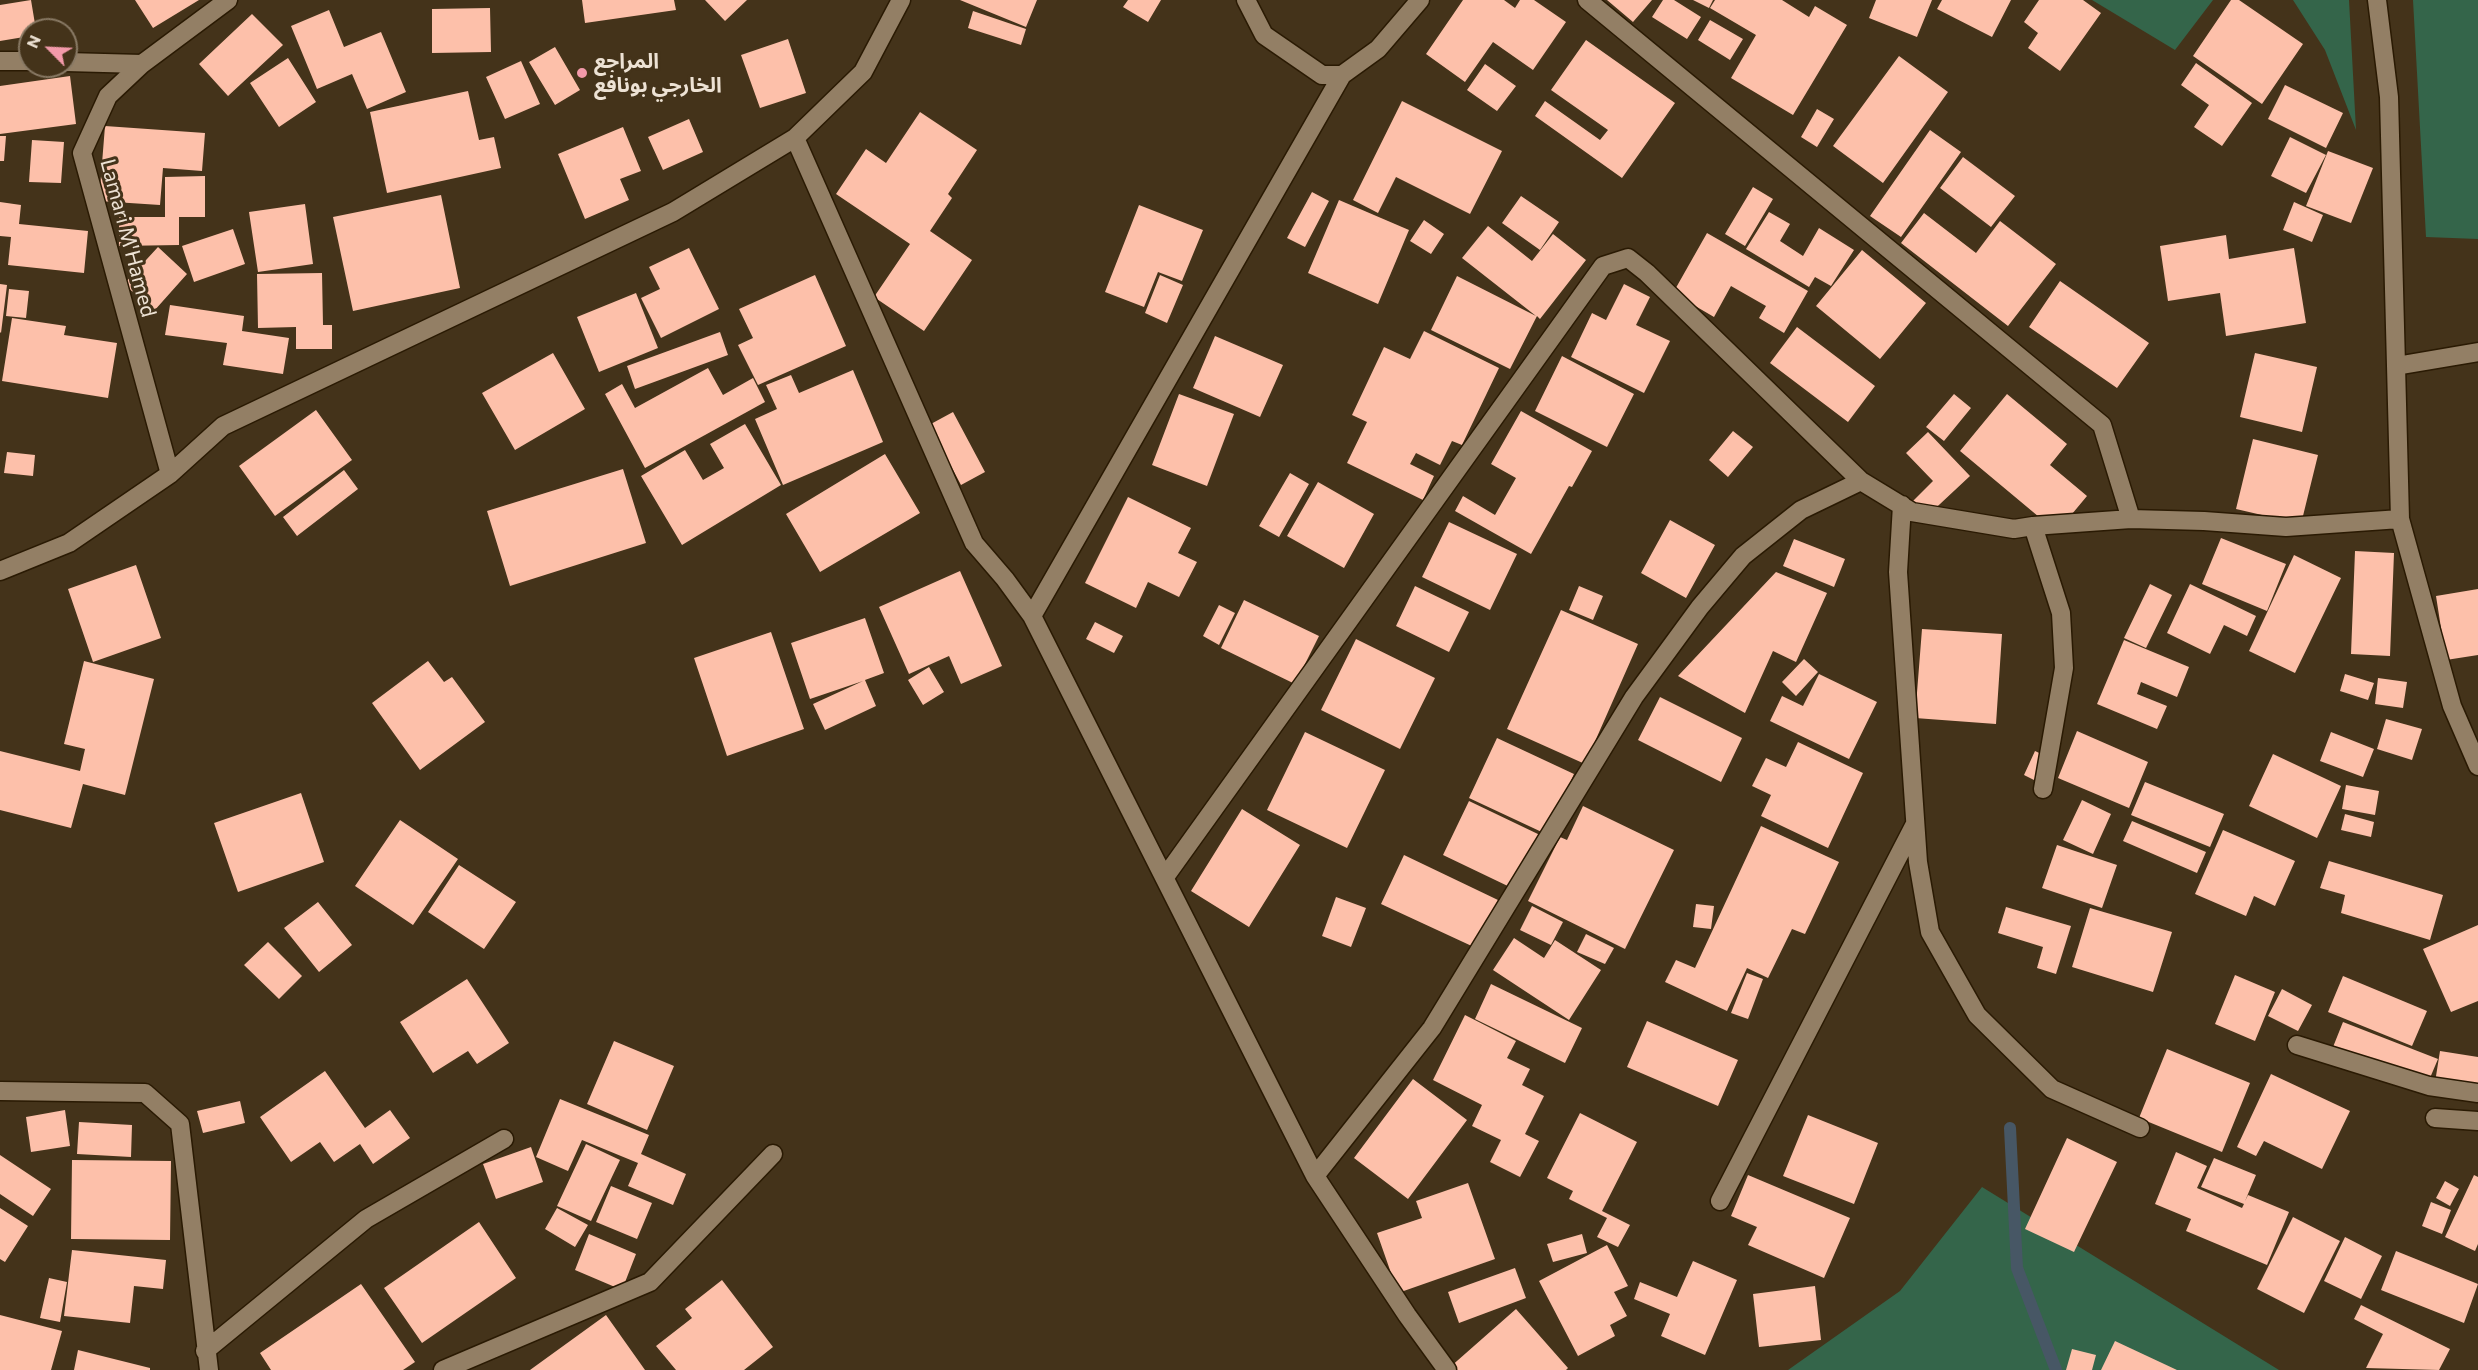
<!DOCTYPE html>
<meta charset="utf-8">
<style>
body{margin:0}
#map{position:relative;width:2478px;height:1370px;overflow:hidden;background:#44331a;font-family:Commissioner,sans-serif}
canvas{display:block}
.north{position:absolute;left:18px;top:18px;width:60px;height:60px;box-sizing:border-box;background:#44331a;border:2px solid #887964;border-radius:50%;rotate:294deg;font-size:16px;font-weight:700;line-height:24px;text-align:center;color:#ede2d4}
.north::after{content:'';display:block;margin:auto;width:21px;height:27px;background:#f39aaa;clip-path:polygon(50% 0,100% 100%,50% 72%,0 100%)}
</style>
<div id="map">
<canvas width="2478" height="1370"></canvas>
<div class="north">N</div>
</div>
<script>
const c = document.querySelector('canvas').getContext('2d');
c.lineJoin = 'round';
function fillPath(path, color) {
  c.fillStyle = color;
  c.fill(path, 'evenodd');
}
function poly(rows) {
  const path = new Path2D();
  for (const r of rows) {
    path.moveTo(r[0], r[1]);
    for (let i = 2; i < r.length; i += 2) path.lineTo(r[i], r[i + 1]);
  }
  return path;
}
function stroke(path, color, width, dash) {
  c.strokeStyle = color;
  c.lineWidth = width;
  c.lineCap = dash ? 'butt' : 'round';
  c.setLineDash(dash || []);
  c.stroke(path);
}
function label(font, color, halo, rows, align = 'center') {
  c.font = font + ' Commissioner,"Noto Sans Arabic",sans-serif';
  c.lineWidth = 6;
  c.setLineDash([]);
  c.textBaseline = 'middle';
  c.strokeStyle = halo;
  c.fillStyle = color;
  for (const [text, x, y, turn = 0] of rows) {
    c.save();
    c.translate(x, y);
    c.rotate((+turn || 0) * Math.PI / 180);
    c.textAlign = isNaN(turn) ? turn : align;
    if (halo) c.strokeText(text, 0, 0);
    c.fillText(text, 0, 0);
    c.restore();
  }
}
const green = poly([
 [2092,0,2213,0,2175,50],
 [2293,0,2349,0,2356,130,2325,50],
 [2413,0,2478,0,2478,239,2426,237],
 [1982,1187,2279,1370,1788,1370,1900,1291]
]);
const stream = poly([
 [2010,1128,2017,1268,2056,1370]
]);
const building = poly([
 [31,0,36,30,30,30,30,36,0,41,0,5],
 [135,0,199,0,153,28],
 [582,0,674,0,676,10,585,23],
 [705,0,747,0,725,21],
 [960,0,1037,0,1026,27],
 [1128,0,1161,0,1148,22,1123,7],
 [1463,0,1504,0,1515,8,1520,0,1534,0,1566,22,1533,70,1493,42,1465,82,1426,54],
 [1607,0,1652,0,1633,22],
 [1663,0,1674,0,1701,17,1687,39,1652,17],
 [1693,0,1713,0,1709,8],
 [1715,0,1782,0,1809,17,1815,6,1847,25,1793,115,1731,78,1756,35,1710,8],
 [1876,0,1932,0,1917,37,1869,18],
 [1942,0,2011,0,1992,37,1937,9],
 [2039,0,2083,0,2101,13,2060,71,2028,48,2038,33,2024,22],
 [2231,0,2239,0,2303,44,2262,104,2193,56],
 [490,8,491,52,432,53,432,9],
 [329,10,344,47,381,32,406,92,367,109,352,74,317,89,291,26],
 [973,11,1026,29,1021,45,968,28],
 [252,14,283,45,228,96,199,64],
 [1710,20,1743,39,1730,60,1698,40],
 [788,39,806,93,760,108,741,55],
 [1586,40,1675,103,1622,178,1535,116,1545,101,1600,140,1608,130,1551,90],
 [555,47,580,90,555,105,529,62],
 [1899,56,1948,92,1883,183,1833,146],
 [288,58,316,102,279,127,250,83],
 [521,61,540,104,505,119,486,77],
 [2196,63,2252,103,2222,146,2194,127,2209,105,2181,85],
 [1485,64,1516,86,1497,111,1467,90],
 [70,76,76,124,0,134,0,86],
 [2285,85,2343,113,2326,148,2268,119],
 [468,91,479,140,494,137,501,168,387,193,370,112],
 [1402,101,1502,151,1470,214,1396,177,1378,213,1353,200],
 [1817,109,1834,119,1817,147,1801,137],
 [920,112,977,150,948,194,952,198,930,231,972,260,924,331,874,297,910,244,836,194,866,149,886,163],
 [689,119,703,152,663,170,648,137],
 [105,126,205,133,202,171,163,168,160,205,99,201],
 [623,127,641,171,620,179,629,200,585,219,558,154],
 [1930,130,1961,152,1901,237,1870,216],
 [0,136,6,136,4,161,0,161],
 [2290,137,2326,155,2306,193,2271,176],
 [32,140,64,142,61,183,29,182],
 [2328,151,2373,168,2351,223,2306,206],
 [1963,157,2015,196,1991,227,1940,188],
 [205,176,205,217,179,217,179,245,119,246,119,217,165,217,165,177],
 [1753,187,1773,199,1745,246,1725,234],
 [1312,192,1329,201,1305,247,1287,238],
 [441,195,460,288,353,311,333,217],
 [1521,196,1559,222,1540,250,1502,223],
 [1339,200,1409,230,1378,304,1308,273],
 [0,202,21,205,19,224,88,231,84,273,8,265,11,237,0,236],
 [2294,202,2323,215,2312,242,2283,230],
 [305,204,313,264,258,272,249,212],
 [1139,205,1203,230,1182,281,1158,272,1144,307,1105,292],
 [1769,212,1790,224,1780,241,1803,256,1819,228,1854,250,1831,286,1815,277,1809,287,1746,249],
 [1924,213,1976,253,2000,221,2056,264,2008,326,1901,243],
 [1424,220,1444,234,1431,254,1410,241],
 [1488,226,1532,261,1553,234,1586,260,1540,319,1537,316,1510,369,1431,330,1457,276,1536,316,1462,258],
 [233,229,245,264,194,282,182,246],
 [1707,233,1808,291,1784,333,1759,318,1766,306,1731,286,1714,317,1673,293],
 [2226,235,2229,259,2294,248,2306,323,2226,336,2220,293,2168,301,2160,246],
 [158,247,187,274,154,311,124,284],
 [689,248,719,309,661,338,641,298,660,289,649,267],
 [1862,250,1926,303,1880,359,1816,306],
 [322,273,323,325,332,325,332,349,296,349,296,327,258,328,257,274],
 [815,275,846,346,758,385,738,345,753,338,739,309],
 [1160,275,1183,285,1167,323,1145,313],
 [2060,281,2149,343,2117,388,2029,327],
 [0,284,7,285,1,333,0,332],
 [1624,284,1650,297,1636,325,1670,341,1644,393,1571,357,1592,313,1606,320],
 [9,289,29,291,26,318,6,316],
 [636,293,658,348,599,372,577,317],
 [170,305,244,316,242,331,289,338,283,374,223,365,227,343,165,335],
 [12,318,66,326,64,335,117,343,108,398,2,381],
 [1797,327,1875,386,1848,422,1770,363],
 [1424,331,1499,368,1462,445,1452,441,1440,465,1416,453,1410,464,1434,476,1423,500,1347,463,1367,422,1352,415,1384,347,1410,359],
 [720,332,728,355,635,389,627,366],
 [1215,336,1283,365,1260,417,1193,388],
 [553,353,585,409,515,450,482,393],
 [2255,353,2317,367,2302,432,2240,417],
 [1562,356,1634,394,1607,447,1535,411],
 [708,368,723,395,753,378,765,402,645,468,605,394,622,384,635,408],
 [853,370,883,442,783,485,755,419,777,409,766,385,791,375,799,393],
 [1179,394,1234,414,1207,486,1152,465],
 [1954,394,1971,408,1944,441,1926,427],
 [2007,394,2067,444,2050,465,2087,496,2057,532,1960,451],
 [316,410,352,460,275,516,239,466],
 [1521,411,1592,451,1572,487,1569,486,1531,554,1455,511,1463,496,1495,515,1516,478,1491,464],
 [953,412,985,472,961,485,929,425],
 [745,424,781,485,682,545,641,476,685,450,703,480,724,468,710,444],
 [1733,431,1753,447,1728,477,1709,460],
 [1928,432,1970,476,1925,518,1911,503,1933,481,1906,453],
 [2253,439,2318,455,2301,524,2236,509],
 [7,452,35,455,33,476,4,473],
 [885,454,920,513,820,572,786,514],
 [623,469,646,543,510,586,487,511],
 [344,470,358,489,297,536,283,517],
 [1290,473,1309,484,1279,537,1259,526],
 [1318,482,1374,514,1344,568,1287,536],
 [1128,497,1191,528,1178,553,1197,562,1179,597,1148,582,1136,608,1085,583],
 [1670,520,1715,545,1686,598,1641,573],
 [1449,522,1517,554,1490,610,1422,577],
 [2221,538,2286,564,2267,611,2202,584],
 [1794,539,1845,559,1834,587,1783,566],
 [2355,551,2394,553,2390,656,2351,654],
 [2294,555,2341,578,2295,673,2249,651],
 [136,565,161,638,93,662,68,589],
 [960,571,1002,666,961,684,949,656,909,674,879,607],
 [1776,572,1827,593,1796,662,1773,651,1745,713,1678,676],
 [2150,584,2172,595,2146,648,2124,638],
 [2190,584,2256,616,2247,636,2224,625,2210,654,2167,633],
 [1415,586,1469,612,1449,652,1396,626],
 [1579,586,1603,596,1593,620,1569,610],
 [2478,589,2478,655,2446,660,2436,596],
 [1244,600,1319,636,1295,684,1221,648],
 [1219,605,1235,613,1219,645,1203,636],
 [1561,610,1638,644,1585,764,1507,729],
 [865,618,884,673,865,680,876,706,825,730,813,704,863,681,810,699,791,643],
 [1095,622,1123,636,1114,653,1086,639],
 [1922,629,2002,634,1996,724,1915,718],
 [771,632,804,729,727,756,694,658],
 [1356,639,1435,678,1400,749,1321,710],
 [2124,640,2189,667,2177,697,2141,682,2137,694,2167,706,2157,729,2097,704],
 [1804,659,1818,672,1796,696,1782,682],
 [84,661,154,679,125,795,83,784,71,828,0,810,0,751,80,771,85,749,64,744],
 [428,661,444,682,452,677,485,722,420,770,372,703],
 [929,667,944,692,923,705,908,680],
 [1819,674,1877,702,1849,759,1770,721,1782,696,1803,706],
 [2345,674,2374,683,2368,700,2340,691],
 [2378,678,2407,682,2403,708,2375,704],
 [1660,697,1742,738,1721,782,1638,740],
 [2386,719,2422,729,2412,760,2377,749],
 [2077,731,2148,762,2129,808,2058,778],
 [1305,732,1385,770,1347,848,1267,810],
 [2331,732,2374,749,2363,777,2320,761],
 [1497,738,1574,774,1546,834,1469,798],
 [1798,742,1863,773,1828,848,1761,816,1771,795,1752,786,1766,758,1786,767],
 [2035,751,2050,758,2038,782,2024,775],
 [2273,754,2341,786,2317,838,2249,806],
 [2145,782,2224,814,2210,847,2131,815],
 [2346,785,2379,791,2375,815,2342,809],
 [301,793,324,862,238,892,214,823],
 [2082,800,2111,814,2093,854,2063,840],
 [1469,801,1540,835,1514,889,1443,855],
 [1583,806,1674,850,1625,949,1528,901,1560,837,1567,840],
 [1242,809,1300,845,1249,927,1191,891],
 [2345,814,2374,822,2371,837,2341,830],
 [400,820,458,859,413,925,355,886],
 [2132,821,2206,852,2197,873,2123,841],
 [1761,826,1839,862,1805,934,1792,929,1768,978,1747,968,1727,1011,1665,982,1676,960,1695,968],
 [2223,830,2295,861,2275,906,2254,896,2246,916,2195,894],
 [2057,845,2117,865,2102,908,2042,888],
 [1404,855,1498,900,1476,948,1381,904],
 [2329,861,2443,895,2430,940,2341,913,2345,895,2320,888],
 [459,865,516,902,484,949,428,912],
 [1336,897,1366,908,1351,947,1322,936],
 [318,902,352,945,319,972,284,928],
 [1696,904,1714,906,1711,929,1693,927],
 [1532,906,1563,922,1551,945,1520,930],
 [2006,907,2071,926,2056,974,2037,968,2043,947,1998,933],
 [2090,908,2172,932,2153,992,2072,967],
 [2478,925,2478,1001,2451,1012,2423,949],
 [1586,934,1614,948,1605,964,1577,952],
 [1514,938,1544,958,1555,940,1601,970,1569,1020,1493,970],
 [268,942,302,976,279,999,244,965],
 [1747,973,1763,979,1748,1019,1731,1013],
 [2235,975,2275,992,2255,1041,2215,1024],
 [2343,976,2427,1011,2412,1046,2328,1012],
 [467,979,509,1043,477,1064,468,1051,433,1073,400,1022],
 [1491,984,1582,1028,1565,1063,1475,1019],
 [2282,989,2312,1005,2298,1031,2268,1016],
 [1465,1015,1516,1041,1507,1058,1530,1069,1522,1085,1544,1096,1525,1134,1539,1141,1520,1177,1490,1162,1501,1140,1472,1126,1482,1105,1433,1080],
 [1647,1021,1738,1060,1718,1106,1627,1067],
 [2343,1022,2438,1059,2427,1085,2333,1047],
 [614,1041,674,1066,647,1130,587,1104],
 [2167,1049,2250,1083,2222,1152,2139,1118],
 [2440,1051,2478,1057,2478,1102,2433,1095],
 [325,1071,365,1128,390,1110,410,1138,373,1164,360,1144,334,1162,320,1142,291,1162,260,1117],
 [2271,1074,2350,1111,2322,1169,2264,1141,2256,1156,2237,1147],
 [1413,1079,1467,1120,1408,1199,1354,1158],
 [560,1099,649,1135,641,1154,686,1174,673,1205,628,1186,638,1163,582,1140,568,1171,536,1157],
 [240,1101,245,1123,203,1133,197,1111],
 [65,1110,70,1146,31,1152,26,1117],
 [1580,1113,1637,1142,1602,1211,1630,1225,1618,1247,1597,1237,1607,1218,1569,1199,1573,1191,1547,1178],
 [1808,1115,1878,1143,1854,1204,1783,1176],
 [79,1122,132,1125,131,1157,77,1154],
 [2067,1138,2117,1162,2074,1252,2025,1229],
 [586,1144,620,1160,591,1221,557,1206],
 [531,1147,543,1182,496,1199,483,1164],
 [2176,1152,2207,1166,2197,1188,2242,1208,2244,1204,2201,1187,2214,1158,2256,1175,2245,1201,2248,1195,2289,1212,2267,1265,2186,1231,2191,1219,2155,1204],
 [0,1155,51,1189,33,1216,0,1194],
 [72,1160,171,1161,170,1240,71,1239],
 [1748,1175,1850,1218,1824,1278,1748,1245,1757,1227,1731,1216],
 [2474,1175,2478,1177,2478,1244,2475,1251,2445,1237],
 [2445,1181,2459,1189,2450,1206,2436,1198],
 [1468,1183,1495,1259,1398,1293,1377,1233,1422,1218,1416,1201],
 [611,1186,652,1203,637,1239,596,1222],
 [2431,1202,2451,1210,2442,1234,2422,1226],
 [0,1208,28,1226,5,1262,0,1259],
 [557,1208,588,1225,575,1247,545,1229],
 [2293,1217,2340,1241,2304,1313,2257,1289],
 [479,1222,516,1278,422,1343,384,1288],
 [589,1234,636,1254,622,1290,575,1270],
 [1582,1234,1587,1253,1553,1262,1547,1244],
 [2345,1237,2382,1256,2361,1299,2324,1281],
 [1607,1245,1628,1286,1614,1292,1627,1316,1610,1325,1615,1336,1578,1356,1539,1281],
 [72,1250,166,1260,163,1289,134,1286,130,1323,64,1316],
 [2396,1251,2478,1284,2464,1323,2381,1290],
 [1693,1261,1737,1280,1705,1355,1661,1336,1670,1314,1634,1299,1640,1282,1677,1297],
 [1515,1268,1526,1298,1459,1323,1448,1292],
 [49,1278,67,1282,60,1322,40,1318],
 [722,1280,773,1347,744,1370,676,1370,656,1346,692,1318,685,1309],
 [361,1284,415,1362,403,1370,271,1370,260,1353],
 [1815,1286,1821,1340,1759,1347,1753,1294],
 [2361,1305,2450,1349,2439,1370,2366,1368,2383,1334,2354,1319],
 [1516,1309,1568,1368,1566,1370,1450,1370,1449,1368],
 [0,1315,62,1331,51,1370,0,1370],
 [606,1315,645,1370,530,1370],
 [2115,1341,2177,1370,2101,1370],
 [2072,1349,2096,1355,2092,1370,2066,1370],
 [78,1350,150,1368,150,1370,74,1370]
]);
const street = poly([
 [1246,0,1264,35,1322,75,1342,75,1378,49,1420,0],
 [1587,0,2102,425,2131,519,2204,521,2286,527,2400,519],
 [2377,0,2389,97,2400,519,2452,706,2478,766],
 [0,61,30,61],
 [66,62,142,64],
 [795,138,974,543,1005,579,1032,616,1315,1176,1407,1315,1447,1370],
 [2396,366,2478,352],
 [170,474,82,153,108,96,142,64,228,0],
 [1902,505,1898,572,1918,862,1930,932,1977,1015,2052,1089,2140,1128],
 [2033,526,2061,613,2064,668,2043,789],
 [0,571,69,543,170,474,223,426,673,212,795,138,863,72,901,0],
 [1032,616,1342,75],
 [1165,877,1603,266,1628,258,1647,273,1861,481,1912,512,2014,529,2033,526,2131,519],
 [2297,1045,2429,1086,2478,1093],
 [0,1091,145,1093,180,1124,209,1370],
 [2435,1118,2478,1121],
 [1315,1176,1432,1028,1634,697,1700,607,1743,556,1801,510,1861,481],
 [1720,1201,1915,824],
 [205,1351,366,1219,504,1139],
 [443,1370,650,1282,773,1154]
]);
const markers = [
 [582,73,6,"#f39aaa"]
];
const poiNames = [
 ["المراجع",594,61],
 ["الخارجي بونافع",594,85]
];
const streetNames = [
 ["Lamari M'Hamed",128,238,75]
];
fillPath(green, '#34654a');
stroke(stream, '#475765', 12);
fillPath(building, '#fdc0aa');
stroke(street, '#2a1a03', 21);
stroke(street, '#937f65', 18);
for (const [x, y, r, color] of markers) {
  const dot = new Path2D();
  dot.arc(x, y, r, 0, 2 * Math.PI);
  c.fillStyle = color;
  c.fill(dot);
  stroke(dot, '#44331a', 2);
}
label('bold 21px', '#ede2d4', '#44331a', poiNames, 'left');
label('21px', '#ede2d4', '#44331a', streetNames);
</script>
